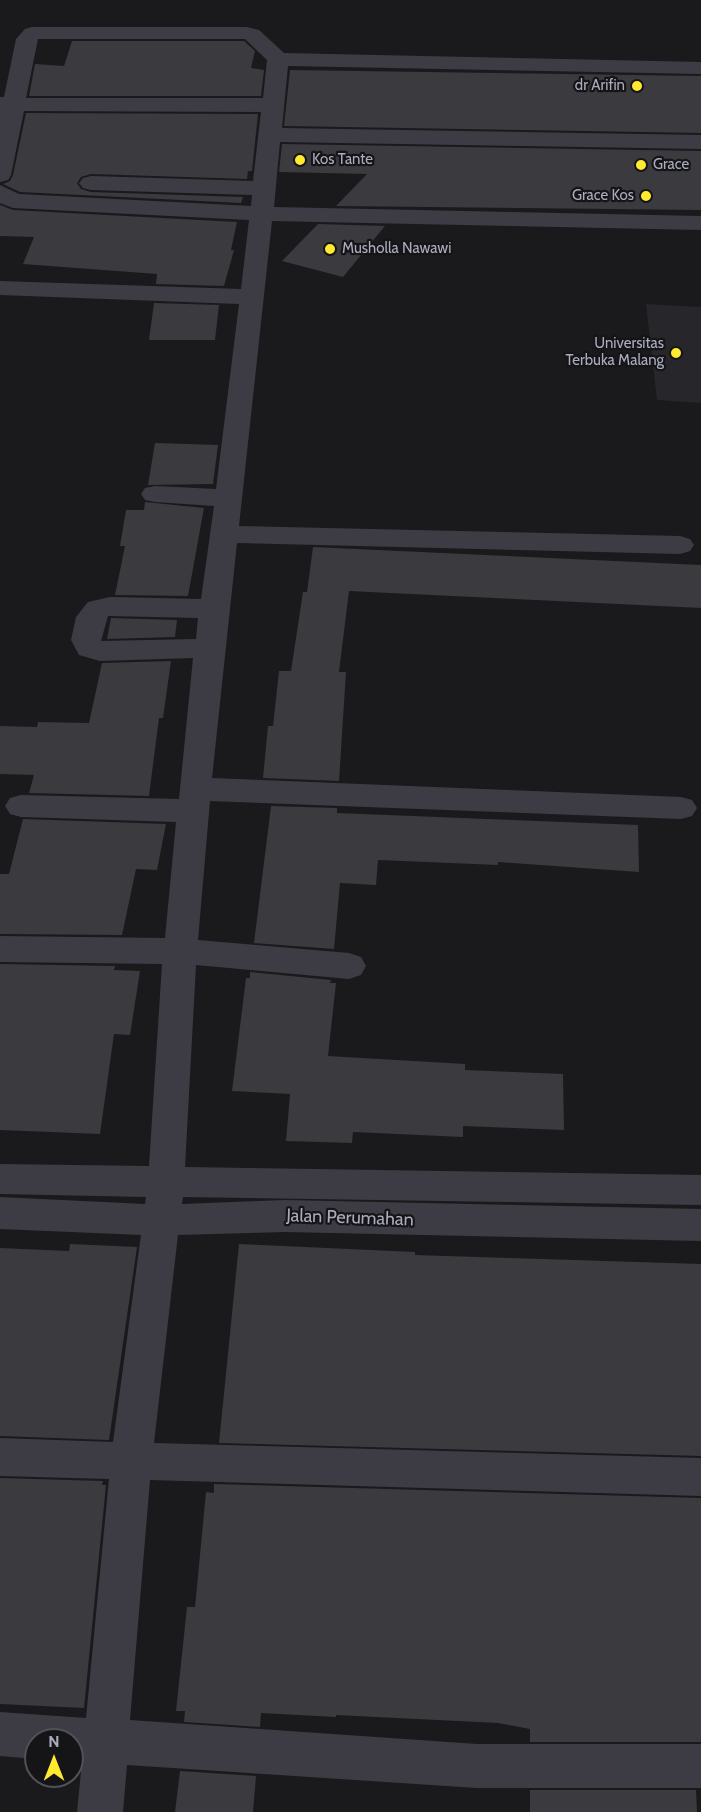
<!DOCTYPE html>
<style>
body{margin:0}
#map{position:relative;width:701px;height:1812px;overflow:hidden;background:#1a1a1d;font-family:Cabin,sans-serif}
canvas{display:block}
.north{position:absolute;left:24px;top:1728px;width:60px;height:60px;box-sizing:border-box;background:#151518;border:2px solid #51515a;border-radius:50%;rotate:0deg;font-size:16px;font-weight:700;line-height:24px;text-align:center;color:#abacbd}
.north::after{content:'';display:block;margin:auto;width:21px;height:27px;background:#ffea2f;clip-path:polygon(50% 0,100% 100%,50% 72%,0 100%)}
</style>
<div id="map">
<canvas width="701" height="1812"></canvas>
<div class="north">N</div>
</div>
<script>
const c = document.querySelector('canvas').getContext('2d');
c.lineJoin = 'round';
function fillPath(path, color) {
  c.fillStyle = color;
  c.fill(path, 'evenodd');
}
function poly(rows) {
  const path = new Path2D();
  for (const r of rows) {
    path.moveTo(r[0], r[1]);
    for (let i = 2; i < r.length; i += 2) path.lineTo(r[i], r[i + 1]);
  }
  return path;
}
function stroke(path, color, width, dash) {
  c.strokeStyle = color;
  c.lineWidth = width;
  c.lineCap = dash ? 'butt' : 'round';
  c.setLineDash(dash || []);
  c.stroke(path);
}
function label(font, color, halo, rows, align = 'center') {
  c.font = font + ' Cabin,sans-serif';
  c.lineWidth = 4.5;
  c.setLineDash([]);
  c.textBaseline = 'middle';
  c.strokeStyle = halo;
  c.fillStyle = color;
  for (const [text, x, y, turn = 0] of rows) {
    c.save();
    c.translate(x, y);
    c.rotate((+turn || 0) * Math.PI / 180);
    c.textAlign = isNaN(turn) ? turn : align;
    if (halo) c.strokeText(text, 0, 0);
    c.fillText(text, 0, 0);
    c.restore();
  }
}
const built = poly([
 [646,304,701,307,701,403,657,400]
]);
const building = poly([
 [72,41,244,41,255,51,251,68,264,70,261,96,29,96,35,64,64,66],
 [290,70,701,76,701,133,284,126],
 [26,113,258,114,252,171,248,171,247,179,91,174,81,177,77,183,81,189,91,192,243,197,241,203,20,192,3,184,10,181,13,175],
 [282,144,701,151,701,210,336,206,367,174,279,172],
 [0,205,13,210,237,222,231,250,234,250,224,286,156,284,157,274,23,264,34,237,0,236],
 [318,224,385,226,343,277,282,261],
 [154,303,219,305,215,340,149,340],
 [155,443,218,445,213,484,148,485],
 [145,502,204,508,188,596,115,595,125,546,120,546,126,510,144,510],
 [313,547,701,565,701,608,349,591,339,672,346,672,339,781,263,778,268,726,273,726,279,671,291,671,303,592,307,592],
 [111,618,177,620,175,637,107,639],
 [171,661,163,718,159,718,149,796,29,793,34,775,0,774,0,726,37,727,38,722,89,723,102,663],
 [271,806,337,808,337,813,638,825,639,872,498,862,498,865,378,860,376,885,340,883,334,949,254,943],
 [23,819,166,824,157,870,136,869,122,935,0,934,0,874,9,874],
 [0,964,115,966,114,970,140,971,130,1035,114,1034,100,1134,0,1130],
 [250,972,331,980,330,983,336,983,328,1056,465,1064,465,1070,563,1074,564,1130,463,1126,463,1137,353,1132,352,1143,286,1141,290,1094,232,1091,246,978,250,978],
 [70,1244,137,1247,109,1440,0,1436,0,1248,69,1251],
 [239,1244,415,1252,415,1255,701,1264,701,1456,219,1443],
 [0,1478,103,1481,102,1485,106,1485,84,1708,0,1704],
 [214,1484,701,1498,701,1742,530,1742,530,1729,498,1723,336,1715,336,1717,261,1713,260,1727,184,1722,185,1711,176,1711,187,1607,195,1607,206,1492,214,1493],
 [180,1771,256,1776,253,1812,175,1812],
 [530,1790,696,1790,697,1812,530,1812]
]);
const minor = poly([
 [32,27,247,27,259,30,284,53,701,62,701,74,288,66,282,128,701,135,701,149,280,142,274,207,701,216,701,230,272,221,239,526,680,536,690,539,694,545,690,551,680,554,237,543,212,778,681,797,692,800,697,808,692,816,681,819,210,801,198,940,349,953,361,957,366,966,361,975,349,979,196,965,185,1167,701,1175,701,1205,183,1197,182,1204,285,1200,701,1209,701,1241,285,1232,178,1235,154,1443,701,1458,701,1496,150,1480,130,1720,477,1744,701,1744,701,1788,477,1788,127,1765,123,1812,77,1812,82,1762,72,1761,72,1740,36,1740,36,1759,0,1756,0,1712,86,1718,109,1479,0,1476,0,1438,113,1442,141,1235,0,1229,0,1197,145,1204,146,1197,0,1194,0,1164,149,1166,162,964,0,962,0,936,165,938,176,822,21,817,10,814,5,806,10,798,21,795,179,799,193,658,100,661,79,655,71,640,76,617,88,602,110,597,201,599,214,506,155,502,145,500,141,494,145,488,155,486,216,489,239,304,0,295,0,281,241,289,249,220,13,208,0,203,0,185,19,194,251,206,252,195,91,190,83,188,79,183,83,178,91,176,253,181,261,112,24,111,11,175,8,180,0,182,0,97,4,97,16,39,25,29,32,27],
 [38,39,245,39,267,60,263,98,26,98,38,39],
 [108,616,198,618,196,639,101,641,108,616]
]);
const markers = [
 [637,86,6,"#ffea2f"],
 [300,160,6,"#ffea2f"],
 [641,165,6,"#ffea2f"],
 [646,196,6,"#ffea2f"],
 [330,249,6,"#ffea2f"],
 [676,353,6,"#ffea2f"]
];
const farPoinames = [
 ["dr Arifin",625,86],
 ["Kos Tante",312,160,"left"],
 ["Grace",653,165,"left"],
 ["Grace Kos",634,196],
 ["Musholla Nawawi",342,249,"left"],
 ["Universitas",664,344],
 ["Terbuka Malang",664,361]
];
const streetNames = [
 ["Jalan Perumahan",350,1218,2]
];
fillPath(built, '#27262a');
fillPath(building, '#3a3a3f');
fillPath(minor, '#3d3c44');
for (const [x, y, r, color] of markers) {
  const dot = new Path2D();
  dot.arc(x, y, r, 0, 2 * Math.PI);
  c.fillStyle = color;
  c.fill(dot);
  stroke(dot, '#151518', 2);
}
label('15px', '#abacbd', '#151518', farPoinames, 'right');
label('18px', '#abacbd', '#151518', streetNames);
</script>
